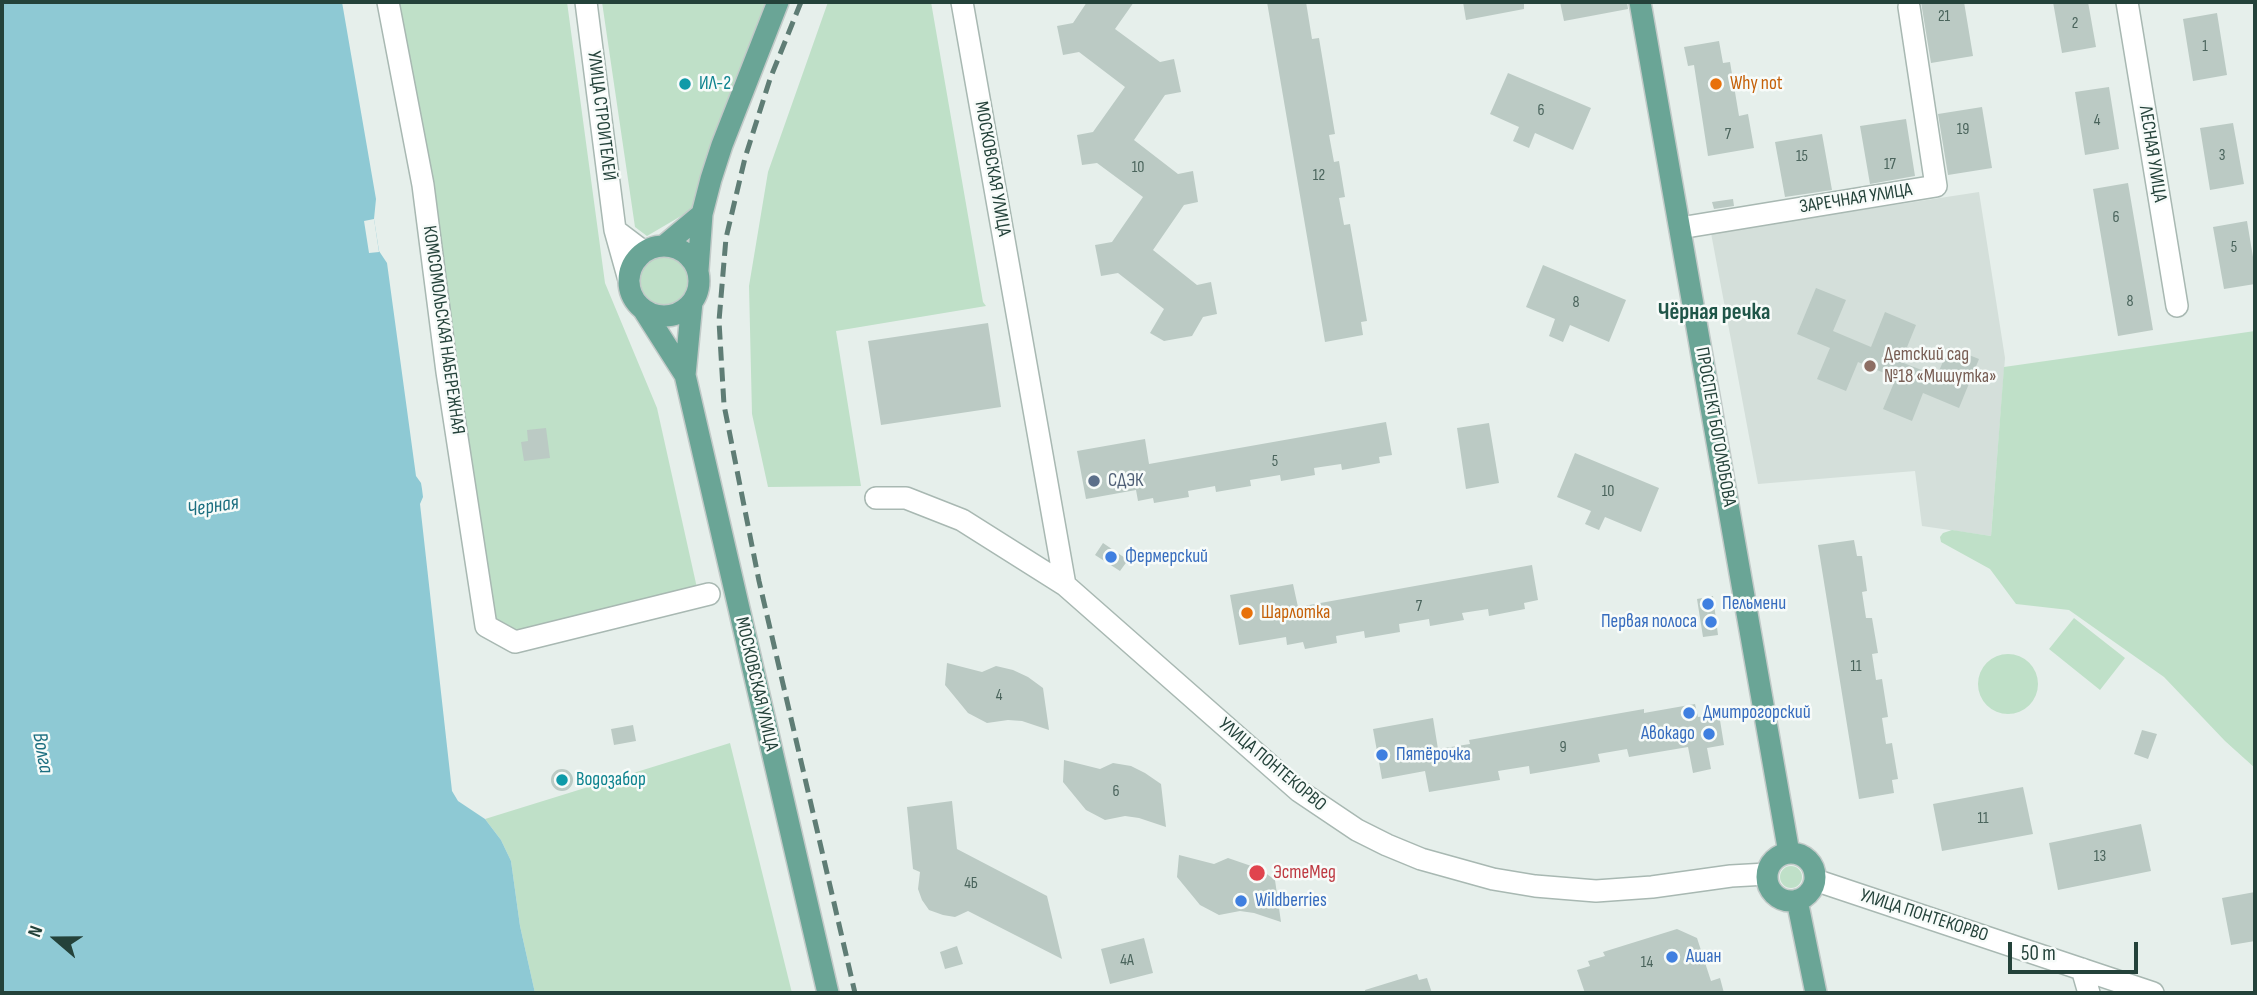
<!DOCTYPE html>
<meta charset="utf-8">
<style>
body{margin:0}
#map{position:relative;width:2257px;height:995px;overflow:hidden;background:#e6efeb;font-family:"Sofia Sans Condensed",sans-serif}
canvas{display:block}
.frame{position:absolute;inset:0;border:4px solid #24423a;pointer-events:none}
.north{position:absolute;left:21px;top:904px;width:70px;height:70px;-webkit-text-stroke:5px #f7fbf9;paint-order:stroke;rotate:290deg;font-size:19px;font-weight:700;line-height:28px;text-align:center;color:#24423a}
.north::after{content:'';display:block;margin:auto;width:24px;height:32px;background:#24423a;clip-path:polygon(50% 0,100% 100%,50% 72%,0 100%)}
.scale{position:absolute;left:2008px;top:942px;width:130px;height:32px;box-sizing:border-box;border:4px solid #24423a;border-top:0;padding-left:9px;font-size:21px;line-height:24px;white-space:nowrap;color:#24423a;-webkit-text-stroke:5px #f7fbf9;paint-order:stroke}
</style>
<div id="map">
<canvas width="2257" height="995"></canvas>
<div class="frame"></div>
<div class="north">N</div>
<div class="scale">50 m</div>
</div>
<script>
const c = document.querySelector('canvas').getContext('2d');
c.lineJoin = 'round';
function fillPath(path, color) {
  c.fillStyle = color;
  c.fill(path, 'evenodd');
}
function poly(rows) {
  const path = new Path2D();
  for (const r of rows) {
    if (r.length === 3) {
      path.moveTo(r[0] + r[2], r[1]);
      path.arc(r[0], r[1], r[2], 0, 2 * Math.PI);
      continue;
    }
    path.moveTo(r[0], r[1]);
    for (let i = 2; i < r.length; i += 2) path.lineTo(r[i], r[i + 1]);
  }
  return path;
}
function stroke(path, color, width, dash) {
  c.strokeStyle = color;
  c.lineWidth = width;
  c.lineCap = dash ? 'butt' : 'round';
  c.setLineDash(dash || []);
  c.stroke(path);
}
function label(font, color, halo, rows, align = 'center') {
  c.font = font + ' "Sofia Sans Condensed",sans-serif';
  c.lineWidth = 5;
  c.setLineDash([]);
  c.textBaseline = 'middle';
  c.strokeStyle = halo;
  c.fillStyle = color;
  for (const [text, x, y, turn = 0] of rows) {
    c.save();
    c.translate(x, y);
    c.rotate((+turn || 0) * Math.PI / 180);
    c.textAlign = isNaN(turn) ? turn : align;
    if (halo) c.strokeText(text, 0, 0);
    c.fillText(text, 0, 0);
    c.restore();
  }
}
const built = poly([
 [1979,192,2005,358,1991,536,1922,526,1915,471,1758,484,1711,233]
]);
const green = poly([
 [391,2,567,2,605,283,657,408,697,588,517,635,494,620],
 [602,2,766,2,712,143,693,209,647,236,635,227],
 [828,2,931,2,983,302,986,306,836,331,861,486,768,487,752,414,749,286,768,172],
 [664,280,26],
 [2255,331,2255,768,2225,741,2164,677,2069,610,2016,604,1990,569,1941,542,1940,537,1943,533,1952,530,1991,536,2004,367],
 [2074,618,2125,658,2100,690,2049,649],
 [2008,684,30],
 [730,743,792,993,535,993,520,926,511,861,501,840,485,819],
 [1791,877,11]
]);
const water = poly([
 [2,2,342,2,376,199,374,219,379,251,387,263,416,476,421,483,422,489,423,497,420,504,452,791,458,801,485,819,501,840,511,861,520,926,535,993,2,993]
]);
const pier = poly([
 [374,219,379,252,369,253,364,221]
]);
const building = poly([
 [1087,2,1134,2,1115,29,1160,62,1174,59,1181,92,1165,95,1134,140,1178,174,1193,171,1198,202,1184,205,1153,250,1197,285,1211,282,1217,314,1203,317,1192,336,1164,341,1150,333,1164,309,1118,273,1101,276,1095,245,1112,242,1143,197,1097,163,1082,165,1077,135,1093,132,1125,87,1079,52,1063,55,1057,26,1073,23],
 [1267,2,1306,2,1312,39,1319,38,1335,134,1329,135,1334,162,1339,161,1345,197,1339,198,1344,225,1350,224,1367,321,1361,322,1363,335,1325,342],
 [1463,2,1524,2,1524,9,1466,20],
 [1560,2,1627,2,1628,9,1564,21],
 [1921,2,1964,2,1973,56,1931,63],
 [2053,2,2088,2,2096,47,2062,53],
 [2217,13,2227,75,2193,81,2183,19],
 [1719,41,1723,63,1730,62,1739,116,1748,114,1754,148,1708,156,1694,65,1688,66,1684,47],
 [1508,73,1591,108,1573,150,1535,133,1529,148,1513,141,1519,127,1490,114],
 [2109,87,2119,149,2085,155,2075,92],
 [1982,107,1992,168,1948,175,1938,114],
 [1906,119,1915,176,1870,184,1860,126],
 [2233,123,2244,184,2210,190,2200,128],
 [1822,134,1832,190,1785,197,1775,142],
 [2128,183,2153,330,2118,336,2093,189],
 [1733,199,1734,206,1714,209,1712,202],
 [2247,221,2255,269,2255,284,2224,289,2213,227],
 [1543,265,1626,300,1609,342,1570,325,1563,342,1549,336,1555,319,1526,307],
 [1816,288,1846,300,1833,331,1871,347,1885,312,1916,325,1901,362,1937,376,1949,347,1979,359,1959,408,1923,393,1912,421,1883,409,1896,378,1858,362,1846,391,1817,379,1830,348,1797,334],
 [988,323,1001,407,881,425,868,341],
 [1386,422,1392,455,1379,457,1380,463,1342,470,1341,464,1314,468,1315,475,1281,481,1280,475,1250,480,1251,486,1216,492,1215,486,1188,491,1189,497,1154,503,1153,498,1138,501,1136,490,1086,499,1077,451,1145,439,1149,464],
 [1489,423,1499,483,1466,489,1457,428],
 [546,428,550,458,524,461,521,442,528,441,527,430],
 [1575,453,1659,488,1641,532,1605,517,1599,530,1585,524,1591,511,1557,497],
 [1854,540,1857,556,1862,556,1867,591,1862,592,1866,618,1872,618,1878,653,1872,654,1876,680,1882,679,1888,717,1882,718,1886,744,1892,743,1898,779,1892,780,1894,793,1859,799,1818,545],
 [1103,543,1128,560,1120,571,1095,555],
 [1532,565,1538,600,1524,603,1525,609,1489,616,1488,609,1462,613,1464,620,1430,626,1429,619,1399,624,1400,632,1365,638,1364,631,1336,636,1337,643,1305,649,1303,642,1287,645,1286,637,1239,645,1230,595,1293,584,1298,607],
 [1713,596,1718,635,1703,637,1697,599],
 [947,663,982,672,996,666,1013,670,1028,677,1043,688,1049,730,1022,721,1008,720,987,723,968,713,945,685],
 [1695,704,1698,717,1719,714,1724,745,1707,748,1711,769,1693,773,1688,747,1629,757,1627,749,1598,754,1600,762,1530,774,1529,766,1498,771,1500,780,1429,792,1425,771,1382,779,1373,729,1433,718,1438,749,1470,744,1469,740,1570,722,1644,709,1644,713],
 [633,725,636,741,614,745,611,729],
 [2142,730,2157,734,2148,759,2134,754],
 [1064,760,1100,769,1113,763,1131,766,1145,773,1161,784,1166,827,1139,818,1125,816,1105,820,1086,810,1063,782],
 [562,780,11],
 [2023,787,2033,834,1942,851,1933,804],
 [952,801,957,849,1047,896,1062,959,968,911,955,917,943,915,929,910,922,900,918,889,920,872,913,869,907,807],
 [2141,824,2151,871,2058,890,2049,843],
 [1179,855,1214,864,1228,858,1260,869,1275,880,1281,922,1254,913,1240,911,1219,915,1200,905,1177,877],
 [2255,892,2255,941,2231,945,2222,898],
 [1677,929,1697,938,1711,981,1720,978,1724,993,1585,993,1577,970,1590,966,1588,961,1605,956,1603,952],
 [1144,938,1153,973,1110,984,1101,949],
 [957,946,963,964,945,969,940,952],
 [1417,974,1419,980,1427,978,1432,993,1365,993,1365,990]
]);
const minor = poly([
 [388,2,423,185,447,372,486,626,515,642,709,594],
 [586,2,615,230,629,280],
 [962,2,1065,585],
 [2127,2,2177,306],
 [1680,228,1936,186,1909,7],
 [615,230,644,252],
 [876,498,906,498,962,520,1065,585,1299,791,1357,830,1387,845,1421,859,1493,879,1535,886,1596,891,1652,887,1731,876,1767,874],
 [1815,880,2153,993],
 [2082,969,2089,993]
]);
const major = poly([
 [1640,2,1789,853],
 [665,245,702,214],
 [664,281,35],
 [698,270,702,214,711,179,722,145,778,2],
 [692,302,685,375,828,993],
 [643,309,685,375],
 [1791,877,24],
 [1797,900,1816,993]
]);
const rail = poly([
 [801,2,770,79,745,158,726,238,719,321,724,405,759,581,855,993]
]);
const markers = [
 [685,84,7,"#0f9aa8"],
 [1716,84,7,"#e8710a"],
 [1870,366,7,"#8d6e63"],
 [1094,481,7,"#5c6f8a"],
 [1111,557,7,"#3f7fe0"],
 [1708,604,7,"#3f7fe0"],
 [1247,613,7,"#e8710a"],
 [1711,622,7,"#3f7fe0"],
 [1689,713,7,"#3f7fe0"],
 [1709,734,7,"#3f7fe0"],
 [1382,755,7,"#3f7fe0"],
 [562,780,7,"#0f9aa8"],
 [1257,873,9,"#e0444e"],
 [1241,901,7,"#3f7fe0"],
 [1672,957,7,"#3f7fe0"]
];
const numberNames = [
 ["21",1944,17],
 ["2",2075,24],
 ["1",2205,47],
 ["6",1541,111],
 ["4",2097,121],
 ["19",1963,130],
 ["7",1728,135],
 ["3",2222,156],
 ["15",1802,157],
 ["17",1890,165],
 ["10",1138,168],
 ["12",1319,176],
 ["6",2116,218],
 ["5",2234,248],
 ["8",2130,302],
 ["8",1576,303],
 ["5",1275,462],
 ["10",1608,492],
 ["7",1419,607],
 ["11",1856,667],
 ["4",999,696],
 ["9",1563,748],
 ["6",1116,792],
 ["11",1983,819],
 ["13",2100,857],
 ["4Б",971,884],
 ["4А",1127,961],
 ["14",1647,963]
];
const cultureNames = [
 ["ИЛ-2",699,84],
 ["Водозабор",576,780]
];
const foodNames = [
 ["Why not",1730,84],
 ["Шарлотка",1261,613]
];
const streetNames = [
 ["УЛИЦА СТРОИТЕЛЕЙ",601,116,83],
 ["ЛЕСНАЯ УЛИЦА",2152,154,81],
 ["МОСКОВСКАЯ УЛИЦА",992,169,80],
 ["ЗАРЕЧНАЯ УЛИЦА",1856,199,-9],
 ["КОМСОМОЛЬСКАЯ НАБЕРЕЖНАЯ",443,330,82],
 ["ПРОСПЕКТ БОГОЛЮБОВА",1715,427,80],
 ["МОСКОВСКАЯ УЛИЦА",756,684,77],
 ["УЛИЦА ПОНТЕКОРВО",1272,765,40],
 ["УЛИЦА ПОНТЕКОРВО",1924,916,18]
];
const educationNames = [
 ["Детский сад",1884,355],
 ["№18 «Мишутка»",1884,377]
];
const serviceNames = [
 ["СДЭК",1108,481]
];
const shopNames = [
 ["Фермерский",1125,557],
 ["Пельмени",1722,604],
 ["Первая полоса",1697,622,"right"],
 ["Дмитрогорский",1703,713],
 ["Авокадо",1695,734,"right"],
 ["Пятёрочка",1396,755],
 ["Wildberries",1255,901],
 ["Ашан",1686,957]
];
const healthNames = [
 ["ЭстеМед",1273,873]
];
const waterNames = [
 ["Черная",213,507,-9],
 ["Волга",42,753,80]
];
const quarterNames = [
 ["Чёрная речка",1714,313]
];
fillPath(built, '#d4dfda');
fillPath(green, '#bfe0c8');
fillPath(water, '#8ec9d4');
fillPath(pier, '#e6efeb');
fillPath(building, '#bbcac4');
stroke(minor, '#a8b8b2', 24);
stroke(major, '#c2cac8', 24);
stroke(minor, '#fff', 21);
stroke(major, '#6aa596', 21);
stroke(rail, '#5f7d75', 5, [14, 7]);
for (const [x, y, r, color] of markers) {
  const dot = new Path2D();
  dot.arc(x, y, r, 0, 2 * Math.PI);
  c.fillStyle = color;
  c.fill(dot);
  stroke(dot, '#f7fbf9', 2.5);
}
label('16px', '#4a645c', null, numberNames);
label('19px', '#0d838f', '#f7fbf9', cultureNames, 'left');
label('19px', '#c56008', '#f7fbf9', foodNames, 'left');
label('19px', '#24423a', '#f7fbf9', streetNames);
label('19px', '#785e54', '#f7fbf9', educationNames, 'left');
label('19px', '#4e5e75', '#f7fbf9', serviceNames, 'left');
label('19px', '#366cbe', '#f7fbf9', shopNames, 'left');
label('19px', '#be3a42', '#f7fbf9', healthNames, 'left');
label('italic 21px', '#1c6f80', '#f7fbf9', waterNames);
label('bold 23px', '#1f5548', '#f7fbf9', quarterNames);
</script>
